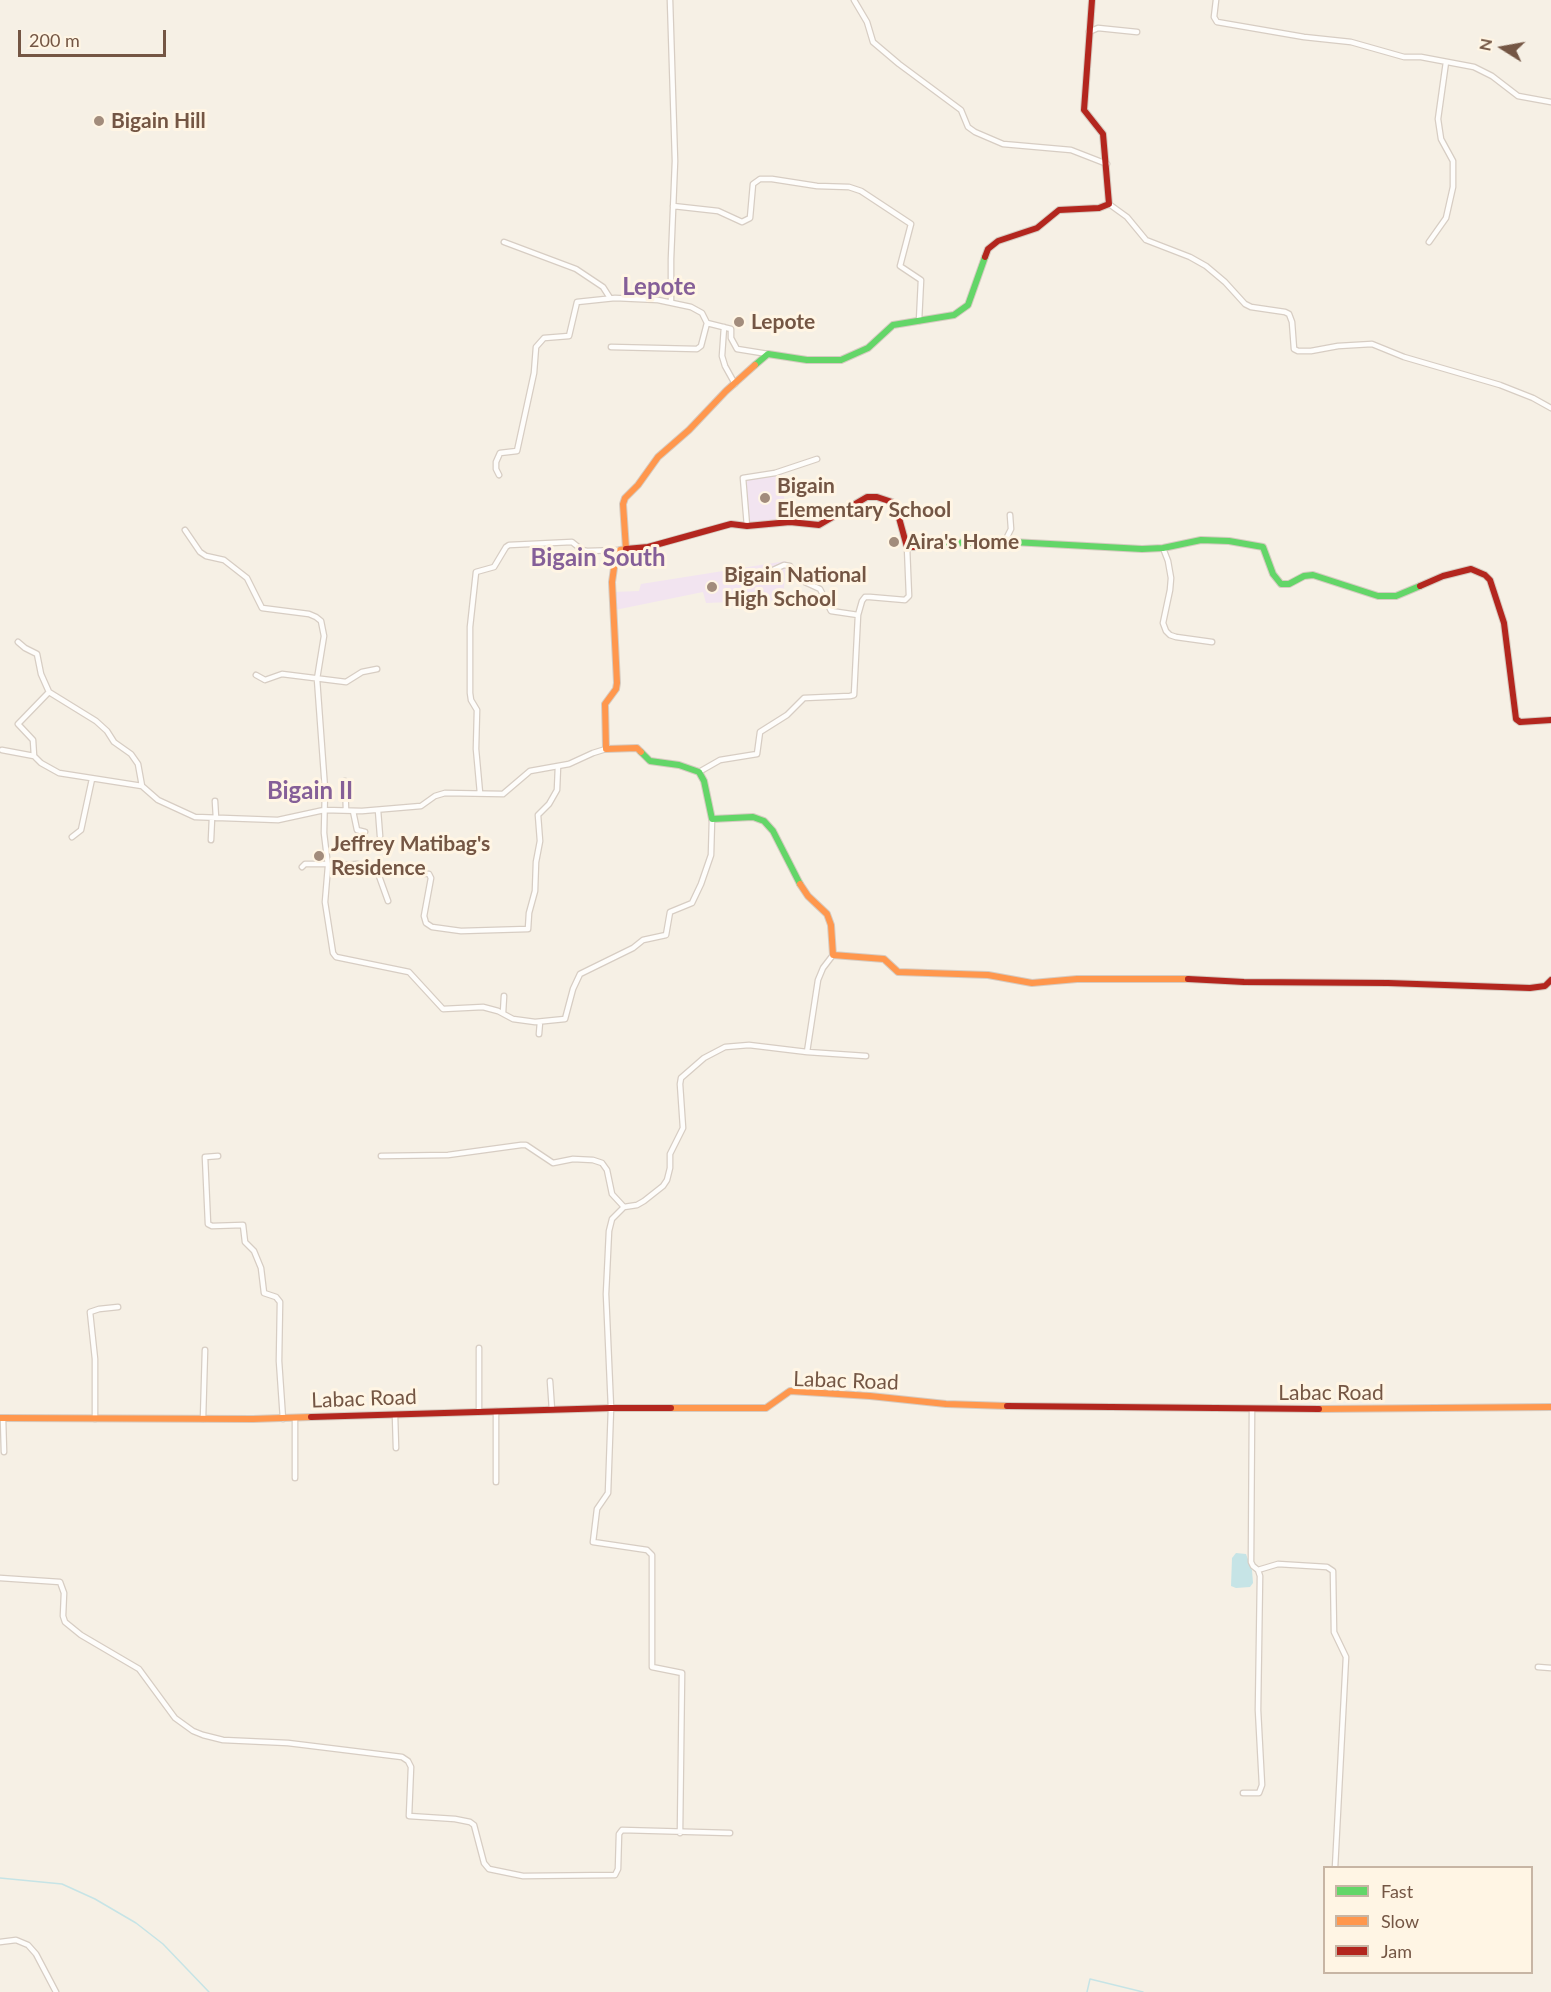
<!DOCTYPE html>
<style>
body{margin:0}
#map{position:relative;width:1551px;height:1992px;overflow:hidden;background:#f6f0e5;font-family:Lato,sans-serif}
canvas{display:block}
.legend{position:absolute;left:1323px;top:1866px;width:210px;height:108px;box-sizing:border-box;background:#fff5e4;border:2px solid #c7b5a4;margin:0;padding:8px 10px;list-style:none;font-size:18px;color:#745644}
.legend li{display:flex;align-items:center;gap:12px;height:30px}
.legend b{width:30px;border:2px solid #c7b5a4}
.north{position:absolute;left:1473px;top:18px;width:60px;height:60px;-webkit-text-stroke:4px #fff5e4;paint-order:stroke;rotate:281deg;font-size:16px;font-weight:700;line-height:24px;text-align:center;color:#745644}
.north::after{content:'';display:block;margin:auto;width:21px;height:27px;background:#745644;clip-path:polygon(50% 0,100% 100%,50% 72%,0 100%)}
.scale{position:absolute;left:18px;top:30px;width:148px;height:27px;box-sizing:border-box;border:3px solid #745644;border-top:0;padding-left:8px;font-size:18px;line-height:21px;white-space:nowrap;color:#745644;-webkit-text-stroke:4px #fff5e4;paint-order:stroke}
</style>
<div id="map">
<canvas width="1551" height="1992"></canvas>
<ul class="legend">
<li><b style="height:8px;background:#63d668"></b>Fast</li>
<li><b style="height:8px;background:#ff974d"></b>Slow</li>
<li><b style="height:8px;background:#b3261e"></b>Jam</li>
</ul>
<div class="north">N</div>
<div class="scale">200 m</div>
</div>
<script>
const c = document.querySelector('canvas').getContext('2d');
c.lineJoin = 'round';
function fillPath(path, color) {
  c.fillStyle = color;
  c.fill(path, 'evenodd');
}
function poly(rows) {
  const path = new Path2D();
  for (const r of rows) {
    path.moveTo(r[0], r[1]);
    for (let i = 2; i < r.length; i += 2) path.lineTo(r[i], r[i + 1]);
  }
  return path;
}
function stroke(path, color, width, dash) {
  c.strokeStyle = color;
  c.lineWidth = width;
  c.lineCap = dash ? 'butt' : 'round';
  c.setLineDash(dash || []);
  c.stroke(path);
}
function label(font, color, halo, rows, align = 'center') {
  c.font = font + ' Lato,sans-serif';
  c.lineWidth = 6;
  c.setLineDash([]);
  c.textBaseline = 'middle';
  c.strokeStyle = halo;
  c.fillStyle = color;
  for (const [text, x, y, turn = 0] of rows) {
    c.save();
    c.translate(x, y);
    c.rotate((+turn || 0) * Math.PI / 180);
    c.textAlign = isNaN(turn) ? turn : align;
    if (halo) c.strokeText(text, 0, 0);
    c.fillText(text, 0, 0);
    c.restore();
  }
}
const education = poly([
 [782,473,786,520,748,522,745,477],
 [786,561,783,600,706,603,703,592,615,610,613,592,639,591,641,584]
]);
const water = poly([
 [1236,1553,1246,1554,1252,1570,1253,1583,1250,1587,1236,1588,1231,1586,1232,1558]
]);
const stream = poly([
 [0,1878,62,1884,95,1899,136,1923,163,1944,209,1992],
 [1087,1992,1090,1979,1143,1992]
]);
const street = poly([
 [670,0,675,161,671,259,671,302],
 [854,0,867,22,873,42,899,64,961,110,968,127,975,132,1003,144,1071,150,1107,164],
 [1216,0,1214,17,1217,22,1304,37,1351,42,1404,57,1421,57,1474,67,1492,76,1518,96,1551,102],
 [1089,32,1098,28,1137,32],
 [1109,204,1127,217,1146,240,1190,257,1206,266,1225,282,1245,304,1251,307,1285,312,1289,314,1292,322,1294,349,1298,351,1311,351,1338,346,1372,344,1404,357,1500,385,1533,398,1551,408],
 [673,206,718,211,742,222,750,218,753,184,760,179,772,179,817,186,849,187,861,191,911,224,900,266,921,280,919,321],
 [504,242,576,269,603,287,610,298],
 [1429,242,1446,218,1453,187,1453,161,1441,139,1438,119,1446,62],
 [724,327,722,356,725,366,735,384],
 [611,347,697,349,701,346,707,323],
 [499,475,496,469,496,462,500,453,517,451,534,373,536,347,544,338,569,336,577,302,615,298,658,300,691,307,702,313,707,323,731,329,731,338,737,349,768,354],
 [747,526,743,478,775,473,817,459],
 [185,530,200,552,206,556,224,560,247,578,262,608,309,614,316,617,321,621,324,636,317,679,325,789,324,833,328,866,325,902,333,953,336,957,409,972,443,1009,483,1007,498,1011,513,1019,535,1022,565,1019,573,989,580,974,633,948,643,940,666,935,670,912,692,903,701,884,711,855,712,819],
 [1004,543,1011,529,1010,515],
 [1163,548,1168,561,1171,578,1170,590,1163,623,1166,631,1170,635,1176,637,1212,642],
 [773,570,784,565,790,566,796,578,820,589,831,611,858,615],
 [18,642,25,648,37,654,41,674,49,692,96,721,107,731,114,742,131,754,138,764,142,786,158,800,195,817,278,820,324,810,362,811,421,806,435,796,445,793,503,794,530,771,569,764,593,753,606,749],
 [256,675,265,680,282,674,346,682,362,672,377,669],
 [2,750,34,756,41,763,59,773,142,786],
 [34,756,33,740,18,724,49,692],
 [699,772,720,760,757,754,760,732,787,715,804,698,850,696,854,695,858,615,862,601,865,597,870,597,905,600,909,596,907,547],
 [345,781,346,810],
 [480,793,476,749,477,710,471,700,470,693,470,627,476,572,494,567,506,547,509,545,572,542,582,550,587,551,620,550],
 [215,801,216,818],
 [378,810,380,836],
 [353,811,357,830,365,832],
 [72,837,81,830,92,779],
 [211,840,212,818],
 [328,866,357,864,390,871,429,874,431,878,424,916,426,923,432,927,461,931,528,929,529,913,535,891,536,862,540,841,538,815,549,804,557,790,558,766],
 [302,867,305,864,328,864],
 [381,870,379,876,388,901],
 [503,1013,504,996],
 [539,1034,540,1022],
 [807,1052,866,1056],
 [218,1156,205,1157,208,1224,212,1226,243,1225,245,1242,254,1251,261,1268,264,1293,276,1297,280,1302,279,1361,283,1419],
 [381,1156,448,1155,521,1145,526,1145,553,1163,573,1159,593,1160,602,1163,607,1170,612,1194,624,1207],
 [550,1381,552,1410],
 [496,1411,496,1482],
 [479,1412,479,1348],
 [395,1415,396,1448],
 [3,1418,4,1452],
 [95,1419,95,1359,90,1312,99,1309,118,1307],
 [203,1419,205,1350],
 [295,1478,295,1419],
 [1258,1570,1278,1564,1327,1567,1333,1571,1334,1632,1346,1657,1335,1868],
 [0,1578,60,1582,64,1593,63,1616,65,1622,81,1635,139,1669,175,1718,193,1731,203,1735,223,1740,288,1743,402,1757,408,1761,411,1767,409,1816,455,1819,470,1822,474,1825,484,1863,489,1869,523,1876,615,1875,618,1869,619,1834,622,1830,730,1833],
 [1538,1667,1551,1668],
 [1243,1793,1259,1793,1262,1785,1258,1710,1260,1576,1258,1570,1253,1566,1251,1562,1252,1409],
 [680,1833,682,1673,652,1667,652,1555,647,1550,593,1542,597,1509,608,1493,611,1408,606,1294,609,1231,612,1219,624,1207,637,1205,644,1201,663,1186,667,1180,670,1168,670,1154,683,1128,680,1084,681,1078,704,1058,725,1047,749,1045,807,1052,818,980,823,968,833,955],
 [0,1942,16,1940,28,1945,36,1954,56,1992]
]);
const fast = poly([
 [755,365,768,354,807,360,841,360,868,348,893,325,954,315,968,305,985,257],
 [943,543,1013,542,1142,549,1163,548,1201,540,1229,541,1263,547,1273,574,1281,584,1289,584,1304,576,1313,575,1378,596,1396,596,1420,586],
 [641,752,650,761,679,765,699,772,704,781,712,819,753,817,764,821,773,831,800,884]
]);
const slow = poly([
 [641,752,637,748,606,749,605,704,616,689,617,683,612,582,616,554,620,550,626,549,623,504,625,498,638,485,658,457,689,430,726,391,755,365],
 [800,884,808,896,827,914,831,925,833,955,884,959,898,972,988,975,1032,983,1077,979,1188,979],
 [671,1408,766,1408,790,1391,870,1396,946,1404,1007,1406],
 [1319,1409,1551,1407],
 [0,1418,253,1419,311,1417]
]);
const jam = poly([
 [985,257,988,249,998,241,1037,228,1059,210,1099,208,1109,204,1103,134,1084,110,1092,0],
 [626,549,648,547,731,524,747,526,790,522,819,525,867,497,877,497,892,502,896,507,907,547,920,547,929,543,943,543],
 [1420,586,1443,576,1471,569,1485,575,1490,580,1504,623,1516,719,1520,722,1551,720],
 [1188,979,1244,982,1388,983,1530,988,1545,986,1551,980],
 [1007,1406,1319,1409],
 [311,1417,611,1408,671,1408]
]);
const markers = [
 [99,121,6,"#a28c7c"],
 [739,322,6,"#a28c7c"],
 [765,498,6,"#a28c7c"],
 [894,542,6,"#a28c7c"],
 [712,587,6,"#a28c7c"],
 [319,856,6,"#a28c7c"]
];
const poiNames = [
 ["Bigain Hill",111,121],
 ["Lepote",751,322],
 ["Bigain",777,486],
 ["Elementary School",777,510],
 ["Aira's Home",906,542],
 ["Bigain National",724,575],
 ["High School",724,599],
 ["Jeffrey Matibag's",331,844],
 ["Residence",331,868]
];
const streetNames = [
 ["Labac Road",846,1381,2],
 ["Labac Road",1331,1393],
 ["Labac Road",364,1399,-2]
];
const quarterNames = [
 ["Lepote",659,287],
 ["Bigain South",598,558],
 ["Bigain II",310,791]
];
fillPath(education, '#f2e4f0');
fillPath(water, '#c6e4e6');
stroke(stream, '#c6e4e6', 1.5);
stroke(street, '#d7cdc3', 7);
stroke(fast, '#d6cbc1', 8);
stroke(slow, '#d6cbc1', 8);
stroke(jam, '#d6cbc1', 8);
stroke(street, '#fefdfb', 4.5);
stroke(fast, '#63d668', 6);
stroke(slow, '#ff974d', 6);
stroke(jam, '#b3261e', 6);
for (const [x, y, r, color] of markers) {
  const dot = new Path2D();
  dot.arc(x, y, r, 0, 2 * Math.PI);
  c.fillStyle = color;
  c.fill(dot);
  stroke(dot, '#fff5e4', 2);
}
label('bold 21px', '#745644', '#fff5e4', poiNames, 'left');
label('21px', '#745644', '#fff5e4', streetNames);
label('bold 24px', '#855f98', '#fff5e4', quarterNames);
</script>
